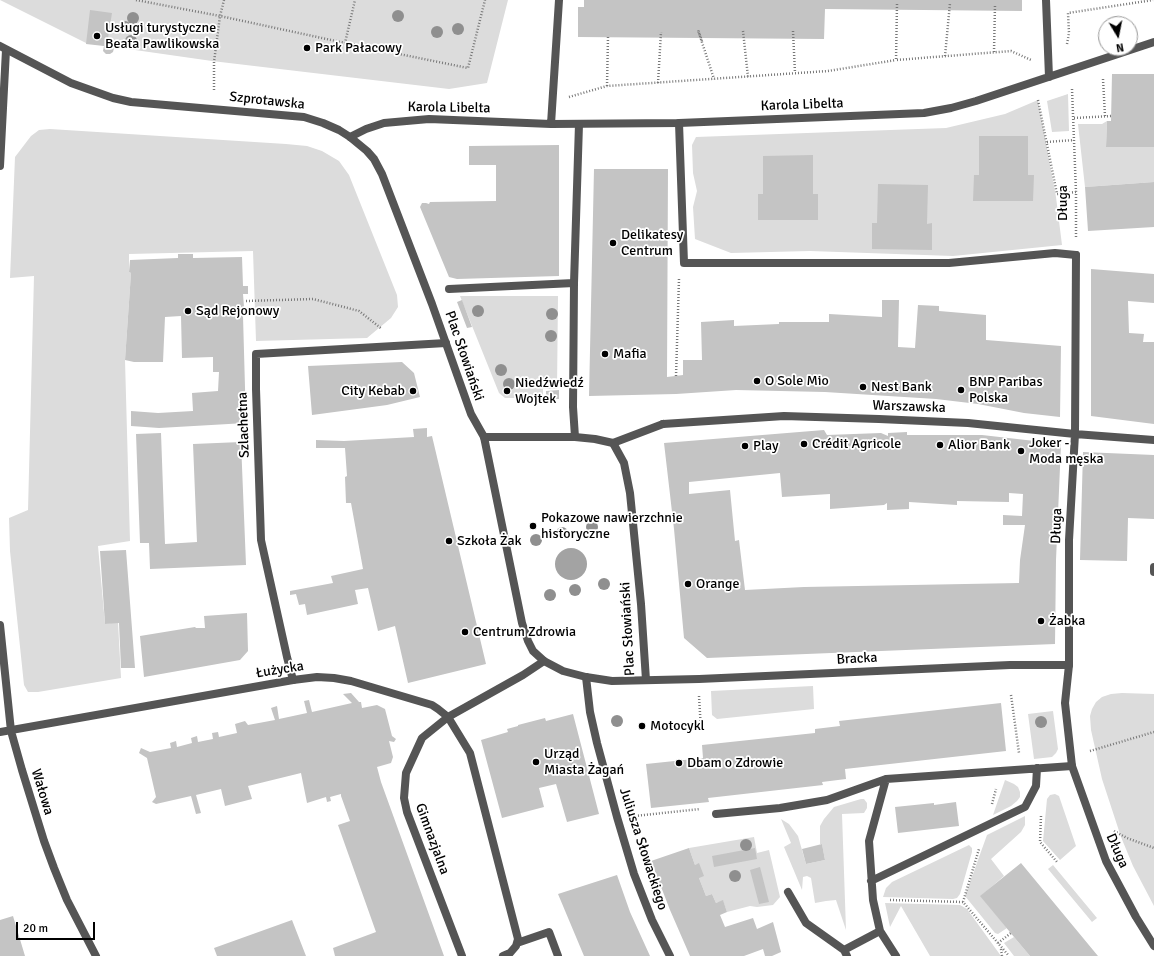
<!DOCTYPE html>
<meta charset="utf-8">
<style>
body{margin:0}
#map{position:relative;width:1154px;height:956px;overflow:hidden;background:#fff;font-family:Signika,sans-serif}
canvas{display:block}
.north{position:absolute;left:1098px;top:16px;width:40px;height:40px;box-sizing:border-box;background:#fff;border:1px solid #999;border-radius:50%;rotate:170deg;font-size:11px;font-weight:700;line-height:16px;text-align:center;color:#000}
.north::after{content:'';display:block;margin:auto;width:14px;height:18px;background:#000;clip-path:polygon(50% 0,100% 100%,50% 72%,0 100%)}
.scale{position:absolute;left:16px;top:922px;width:79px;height:18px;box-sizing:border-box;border:2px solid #000;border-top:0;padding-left:5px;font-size:12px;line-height:14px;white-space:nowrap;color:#000;-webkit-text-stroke:3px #fff;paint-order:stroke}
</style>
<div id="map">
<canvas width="1154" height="956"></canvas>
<div class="north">N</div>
<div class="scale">20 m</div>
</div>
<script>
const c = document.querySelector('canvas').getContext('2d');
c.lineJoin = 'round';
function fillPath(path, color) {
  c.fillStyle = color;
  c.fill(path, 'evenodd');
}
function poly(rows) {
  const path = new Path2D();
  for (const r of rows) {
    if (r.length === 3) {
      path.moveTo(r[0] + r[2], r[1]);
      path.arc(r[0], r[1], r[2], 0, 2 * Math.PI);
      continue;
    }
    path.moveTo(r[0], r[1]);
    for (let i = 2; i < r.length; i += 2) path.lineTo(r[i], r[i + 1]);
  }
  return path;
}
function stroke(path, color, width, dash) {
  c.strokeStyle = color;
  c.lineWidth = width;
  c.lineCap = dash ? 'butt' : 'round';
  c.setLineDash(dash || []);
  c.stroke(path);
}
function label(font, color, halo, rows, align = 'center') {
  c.font = font + ' Signika,sans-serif';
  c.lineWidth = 3.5;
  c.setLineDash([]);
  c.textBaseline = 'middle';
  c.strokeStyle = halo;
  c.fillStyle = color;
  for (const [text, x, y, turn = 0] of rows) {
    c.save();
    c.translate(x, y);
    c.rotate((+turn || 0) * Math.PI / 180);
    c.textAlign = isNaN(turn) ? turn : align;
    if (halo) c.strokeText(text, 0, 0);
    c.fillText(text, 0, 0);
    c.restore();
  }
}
const green = poly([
 [0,0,508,0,487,83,449,89,212,61,86,43],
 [1068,94,1069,131,1052,132,1047,101],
 [1038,100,1056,197,1062,245,953,256,810,251,731,253,695,239,693,207,697,191,693,173,692,145,696,137,946,128,1005,114],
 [1107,121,1106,146,1154,145,1154,182,1085,187,1078,124,1102,124],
 [50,129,286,144,307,146,322,151,339,161,349,175,397,295,398,307,391,318,367,338,256,341,253,251,129,254,129,272,131,273,125,360,130,541,98,546,105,624,118,622,121,678,38,692,28,692,24,685,10,551,9,518,28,510,34,276,10,278,15,157,31,136,39,130],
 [460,296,558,296,557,389,543,389,543,398,505,398,499,393],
 [813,686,814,709,717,719,712,715,711,691],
 [1122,693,1154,694,1154,906,1133,866,1121,837,1102,779,1091,730,1090,716,1092,709,1096,702,1102,697,1111,694],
 [1053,711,1058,749,1056,753,1052,757,1034,759,1028,714],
 [1005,780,1014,784,1018,787,1020,792,1020,797,1017,801,1011,806,993,815],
 [1055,794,1059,796,1060,799,1076,846,1060,860,1043,841,1047,799,1050,795],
 [861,799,864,799,867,803,867,808,864,813,842,814,846,930,836,900,826,901,815,903,811,878,807,876,803,877,802,890,784,847,791,843,781,819,789,824,798,836,806,864,825,860,822,844,820,844,820,826,824,819,834,807],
 [1025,816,1025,825,1021,832,991,859,1004,876,981,896,1007,928,998,934,995,933,965,896,987,835],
 [754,837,757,853,769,850,780,897,773,905,757,907,750,906,727,912,723,901,716,903,712,894,706,896,699,878,699,864,695,865,689,848],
 [969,845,972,848,972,852,960,894,957,898,953,899,883,897,886,888,892,882],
 [1053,865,1097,918,1092,922,1048,869],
 [885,903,960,905,967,909,1001,956,930,956,901,906,890,927],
 [1014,937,1030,956,1014,956,1004,943]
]);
const water = poly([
 [571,564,16]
]);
const building = poly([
 [584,0,1022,0,1022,11,825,9,824,39,578,37,578,7,584,7],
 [90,10,112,13,107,44,111,44,114,48,113,52,110,54,106,54,103,51,104,46,86,44],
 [1112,74,1154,74,1154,147,1106,147,1107,121,1111,121],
 [979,136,1028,136,1028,175,1034,175,1033,201,973,201,974,175,979,175],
 [559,145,559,276,457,279,449,277,420,207,422,203,426,203,429,204,430,202,496,201,496,165,469,165,469,146],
 [813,155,813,194,818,194,818,220,758,220,758,194,763,194,763,156],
 [594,169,668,169,667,377,683,375,683,360,702,360,701,322,734,320,734,326,779,324,779,322,829,322,829,314,882,317,882,300,899,300,898,347,915,348,918,305,939,306,939,311,986,315,986,340,1061,346,1060,417,1024,413,978,404,936,399,825,392,736,390,676,394,589,396],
 [1154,182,1154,227,1088,231,1085,187],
 [878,184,928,185,927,224,932,223,932,250,872,249,872,223,877,223],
 [178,254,193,254,193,258,242,257,243,286,248,286,248,294,243,294,244,307,249,307,249,315,243,316,246,423,159,428,131,426,131,411,158,413,193,411,192,393,218,391,219,372,213,372,213,357,182,358,181,316,165,317,163,362,134,362,125,360,131,273,129,272,130,260,178,258],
 [1091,269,1154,274,1154,303,1128,301,1129,333,1144,334,1143,342,1154,342,1154,424,1091,416],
 [462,300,472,327,467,328,457,302],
 [402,362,414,373,420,397,387,405,312,415,308,366],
 [559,390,559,399,546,399,546,391],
 [427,428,427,437,432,436,486,664,408,683,395,626,378,631,368,588,355,590,358,604,307,615,305,604,299,605,296,594,290,595,290,591,333,583,331,576,363,569,351,503,346,503,345,477,347,476,345,448,316,448,316,440,344,441,414,437,413,429],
 [824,430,827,435,881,433,888,436,888,433,907,432,907,435,982,435,1061,444,1056,560,1055,644,707,658,684,638,674,529,664,443],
 [780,473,782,497,830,494,830,509,884,505,887,503,887,510,909,509,909,502,957,505,957,501,1009,502,1009,493,1023,494,1022,516,1003,515,1003,525,1025,525,1020,560,1019,583,804,587,745,590,739,540,735,541,730,490,689,494,689,482],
 [161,433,165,544,197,542,193,444,241,442,246,565,150,569,149,543,140,543,136,434],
 [1083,452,1154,455,1154,519,1128,518,1127,561,1080,560],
 [126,550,135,668,121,668,119,623,105,624,100,551],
 [247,613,248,651,240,660,144,677,140,636,195,627,196,628,205,628,204,616],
 [351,693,359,702,361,702,362,708,377,705,385,709,392,736,396,739,394,742,389,741,393,757,391,763,377,767,381,782,444,956,335,956,333,948,376,932,338,825,350,821,341,796,341,794,330,797,331,801,327,802,326,797,307,803,301,773,248,786,252,799,225,806,221,789,196,795,201,813,196,814,191,796,156,804,152,802,156,797,147,758,139,753,141,748,150,752,171,748,170,743,176,741,177,747,192,743,191,738,197,736,198,742,213,739,212,733,218,732,219,737,237,733,235,724,245,721,248,725,275,720,271,708,277,706,279,719,307,713,304,701,309,700,312,712,352,703,343,694],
 [1001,703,1006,751,845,769,846,779,822,782,823,785,708,798,709,802,651,808,646,764,703,758,702,745,815,733,815,729,840,726,839,721],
 [573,714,599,814,567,822,556,784,539,788,544,807,502,818,481,740,508,732,507,729,518,726,518,725,545,718,546,721],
 [956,802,959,826,898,833,895,807,934,803,934,805],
 [822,844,825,860,806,864,802,849],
 [689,848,695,865,699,863,704,876,699,878,706,896,712,894,716,903,723,900,727,912,720,915,725,927,753,918,757,929,773,922,781,952,772,956,765,956,763,949,744,956,690,956,670,910,651,861],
 [755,848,757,859,714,867,712,856],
 [1021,863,1093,950,1098,956,1030,956,1014,937,980,896],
 [760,867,769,902,759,904,750,870],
 [617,875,630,912,650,956,584,956,558,894],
 [13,916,25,956,0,956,0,920],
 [292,920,306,956,217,956,214,948]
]);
const path = poly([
 [136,0,220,16,345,43,355,0],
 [897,4,896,60,1011,51,1031,60],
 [743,31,748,77],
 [793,31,795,73],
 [702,41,698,30,714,79],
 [345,43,468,68,485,0],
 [1067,44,1069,33,1068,13,1153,0],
 [994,52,995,5],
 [945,56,950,3],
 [1103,79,1105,116],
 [658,83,661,32],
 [607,86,608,37],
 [1072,89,1076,192,1076,237],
 [214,90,214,62,220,16,224,0],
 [569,97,607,86,828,71,896,60],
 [1038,100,1057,194,1076,192],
 [1074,118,1112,116],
 [1047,142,1074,140],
 [246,301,313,299,359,311,382,329],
 [676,376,679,279],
 [1011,695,1019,753],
 [699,696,701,730],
 [1090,751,1154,732],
 [992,804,996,789],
 [635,816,700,809],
 [1041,816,1040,842,1057,862],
 [1114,831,1127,838,1154,848],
 [890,900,963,902,1009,956],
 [963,902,979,849],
 [998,943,1011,933],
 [1001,949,1002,956]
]);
const service = poly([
 [679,123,684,263,949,263,1055,253,1076,255],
 [613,443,663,424],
 [1154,567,1154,572],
 [293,680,287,657,261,540,256,389,256,354,446,343],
 [448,717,470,753,518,939,516,946,510,953,503,956],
 [886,779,869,841,873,900,880,931,896,956],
 [716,814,780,808,827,800,886,779,1072,766],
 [871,881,1025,807,1036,786,1037,768],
 [788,892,806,923,844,950],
 [517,943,549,932,558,956],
 [847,956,844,950,880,931]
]);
const pedestrian = poly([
 [449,289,574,283],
 [663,424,784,416,879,419,968,423,1075,434,1154,440],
 [575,437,573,407,574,283,579,124],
 [1069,665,1069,540,1075,434,1076,255],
 [586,677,590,712,597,743,617,817,634,874,652,920,670,956]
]);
const minor = poly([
 [1046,0,1049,77],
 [551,124,559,0],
 [350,137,366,129,384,123,429,119,551,124,679,123,924,113,951,108,976,101,1154,42],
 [0,166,6,50],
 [484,437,575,437,595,439,613,443,624,463,630,493,641,604,646,680],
 [0,625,11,731,22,770,44,841,54,868,67,900,96,956],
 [448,717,422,738,406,773,404,798,407,812,462,956],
 [0,732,293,680,317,677,334,678,351,681,432,705,438,709,448,717,523,675,544,661]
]);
const tertiary = poly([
 [0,46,71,83,113,98,131,102,304,117,323,123,339,130,350,137,367,151,374,159,382,174,432,304,471,414,484,437,522,623,528,641,533,651,544,661,563,671,586,677,612,681,699,679,1010,665,1069,665,1065,703,1072,766,1106,861,1136,917,1154,946]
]);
const trees = [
 [398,16],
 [133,18],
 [125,27],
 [458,29],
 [437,32],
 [131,41],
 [478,311],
 [552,314],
 [551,336],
 [501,370],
 [509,384],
 [592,527],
 [562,533],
 [536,540],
 [604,584],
 [575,590],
 [550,595],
 [617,721],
 [1041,722],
 [746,845],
 [735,876]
];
const markers = [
 [97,36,4,"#000"],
 [307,48,4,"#000"],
 [613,243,4,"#000"],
 [188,311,4,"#000"],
 [605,354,4,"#000"],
 [757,381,4,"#000"],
 [863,387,4,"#000"],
 [961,390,4,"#000"],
 [413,391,4,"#000"],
 [507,391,4,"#000"],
 [804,444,4,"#000"],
 [940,445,4,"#000"],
 [745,446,4,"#000"],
 [1021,451,4,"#000"],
 [533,526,4,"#000"],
 [449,541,4,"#000"],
 [688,584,4,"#000"],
 [1041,621,4,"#000"],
 [465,632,4,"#000"],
 [642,726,4,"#000"],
 [536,762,4,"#000"],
 [679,763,4,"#000"]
];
const poiNames = [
 ["Usługi turystyczne",105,28],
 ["Beata Pawlikowska",105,44],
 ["Park Pałacowy",315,48],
 ["Delikatesy",621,235],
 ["Centrum",621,251],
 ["Sąd Rejonowy",196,311],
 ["Mafia",613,354],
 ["O Sole Mio",765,381],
 ["BNP Paribas",969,382],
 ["Polska",969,398],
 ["Niedźwiedź",515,383],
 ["Wojtek",515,399],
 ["Nest Bank",871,387],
 ["City Kebab",405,391,"right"],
 ["Joker -",1029,443],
 ["Moda męska",1029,459],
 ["Crédit Agricole",812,444],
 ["Alior Bank",948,445],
 ["Play",753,446],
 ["Pokazowe nawierzchnie",541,518],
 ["historyczne",541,534],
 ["Szkoła Żak",457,541],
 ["Orange",696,584],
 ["Żabka",1049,621],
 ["Centrum Zdrowia",473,632],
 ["Motocykl",650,726],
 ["Urząd",544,754],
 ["Miasta Żagań",544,770],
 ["Dbam o Zdrowie",687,763]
];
const streetNames = [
 ["Szprotawska",267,101,6],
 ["Karola Libelta",802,105,-2],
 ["Karola Libelta",449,108,1],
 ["Długa",1063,203,-90],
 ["Plac Słowiański",464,356,71],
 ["Warszawska",909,407,2],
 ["Szlachetna",244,425,-92],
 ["Długa",1057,526,-88],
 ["Plac Słowiański",628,629,-93],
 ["Bracka",857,659,-3],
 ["Łużycka",280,670,-9],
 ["Wałowa",42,792,73],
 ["Gimnazjalna",432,839,70],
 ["Juliusza Słowackiego",643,849,72],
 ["Długa",1117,851,66]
];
fillPath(green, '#dcdcdc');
fillPath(water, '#a3a3a3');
fillPath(building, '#c4c4c4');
stroke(path, '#777', 2.5, [1, 2]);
stroke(service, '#555', 8);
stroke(pedestrian, '#555', 8);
stroke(minor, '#555', 8);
stroke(tertiary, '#555', 8);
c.fillStyle = '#8f8f8f';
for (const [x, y] of trees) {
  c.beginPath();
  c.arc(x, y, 6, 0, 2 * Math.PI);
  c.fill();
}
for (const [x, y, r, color] of markers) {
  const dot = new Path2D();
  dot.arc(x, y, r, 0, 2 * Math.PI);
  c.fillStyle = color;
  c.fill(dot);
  stroke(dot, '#fff', 1.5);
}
label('14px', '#000', '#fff', poiNames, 'left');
label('14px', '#000', '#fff', streetNames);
</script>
